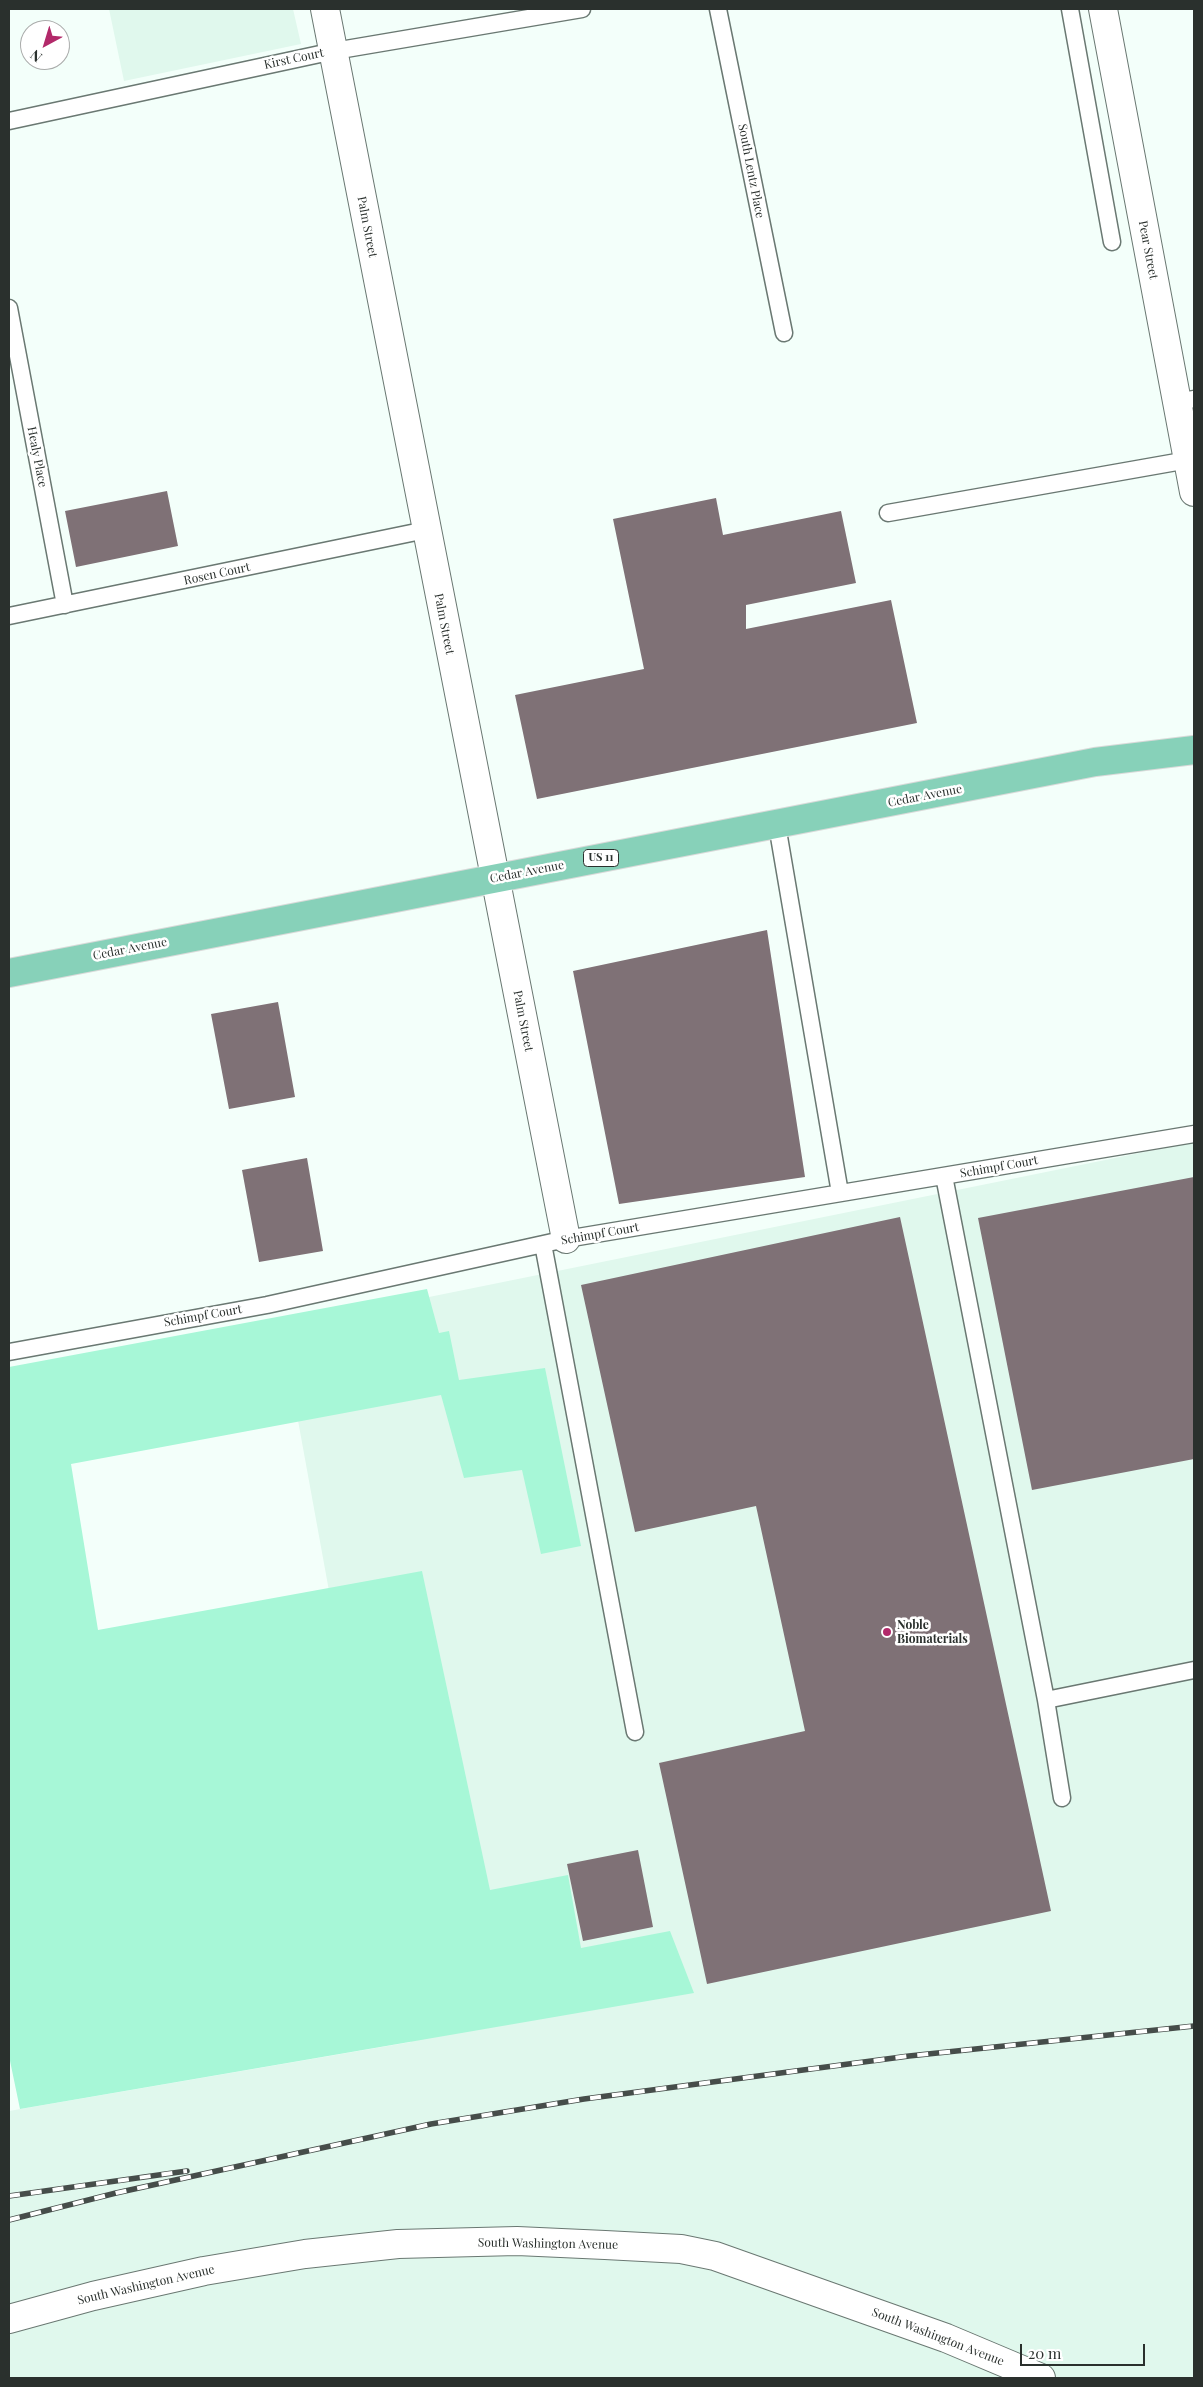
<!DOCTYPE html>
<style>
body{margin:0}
#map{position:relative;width:1203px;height:2387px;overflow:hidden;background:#f3fffa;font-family:"Playfair Display",serif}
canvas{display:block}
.frame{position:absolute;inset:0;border:10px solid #2a302d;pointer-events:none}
.north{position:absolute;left:20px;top:20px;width:50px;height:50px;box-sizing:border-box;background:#fff;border:1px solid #aaacab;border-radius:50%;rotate:219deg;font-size:14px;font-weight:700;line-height:20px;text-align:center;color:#2a302d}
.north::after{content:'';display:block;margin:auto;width:18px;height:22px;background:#b2296a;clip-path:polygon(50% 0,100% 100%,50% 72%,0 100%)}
.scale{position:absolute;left:1020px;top:2344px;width:125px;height:22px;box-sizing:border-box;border:2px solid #2a302d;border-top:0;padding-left:6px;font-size:15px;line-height:18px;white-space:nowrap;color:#2a302d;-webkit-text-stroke:4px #fff;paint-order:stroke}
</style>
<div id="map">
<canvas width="1203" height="2387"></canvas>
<div class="frame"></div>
<div class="north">N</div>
<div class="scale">20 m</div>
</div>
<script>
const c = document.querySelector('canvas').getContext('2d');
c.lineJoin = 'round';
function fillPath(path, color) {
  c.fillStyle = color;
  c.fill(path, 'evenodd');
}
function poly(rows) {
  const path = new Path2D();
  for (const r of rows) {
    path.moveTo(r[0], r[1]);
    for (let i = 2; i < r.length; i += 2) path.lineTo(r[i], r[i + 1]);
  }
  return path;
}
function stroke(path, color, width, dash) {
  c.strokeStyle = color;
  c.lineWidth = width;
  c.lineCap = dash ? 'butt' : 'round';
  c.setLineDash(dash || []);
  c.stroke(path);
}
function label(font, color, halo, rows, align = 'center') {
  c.font = font + ' "Playfair Display",serif';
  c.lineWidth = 5;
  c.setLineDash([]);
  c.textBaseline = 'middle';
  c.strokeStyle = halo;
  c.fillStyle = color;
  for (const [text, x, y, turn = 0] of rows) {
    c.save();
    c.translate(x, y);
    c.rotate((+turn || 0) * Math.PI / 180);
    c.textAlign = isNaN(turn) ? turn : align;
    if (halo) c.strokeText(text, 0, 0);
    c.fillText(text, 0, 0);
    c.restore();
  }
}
const built = poly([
 [109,9,293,9,301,44,124,81],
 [1194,1142,1194,2378,9,2378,9,2111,411,2042,281,1327]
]);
const green = poly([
 [427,1289,439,1333,449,1331,459,1380,545,1368,581,1546,541,1554,522,1470,464,1478,441,1395,71,1464,98,1630,422,1571,490,1890,568,1875,581,1948,670,1931,694,1993,20,2109,9,2056,9,1367]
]);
const building = poly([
 [167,491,178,546,76,567,65,511],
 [716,498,723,535,841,511,856,583,746,605,746,629,891,600,917,723,537,799,515,695,644,669,613,519],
 [767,930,805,1177,619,1204,573,971],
 [278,1002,295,1097,229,1109,211,1014],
 [307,1158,323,1251,259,1262,242,1170],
 [1194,1177,1194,1459,1032,1490,978,1218],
 [900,1217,1051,1911,707,1984,659,1763,805,1731,756,1506,635,1532,581,1285],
 [638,1850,653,1927,583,1941,567,1864]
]);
const service = poly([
 [718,9,784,333],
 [1070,9,1112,242],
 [9,121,334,51,582,9],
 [9,308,65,605],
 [1177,402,1194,399],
 [888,513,1188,460],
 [9,616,426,530],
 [777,825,840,1193],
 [944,1176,1046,1700,1062,1798],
 [543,1244,635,1732],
 [9,1352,267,1305,566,1239,1194,1134],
 [1046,1700,1194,1670]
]);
const minor = poly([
 [325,9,566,1239],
 [1103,9,1194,492],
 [9,2319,93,2296,204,2271,305,2254,398,2244,517,2241,605,2245,681,2249,715,2256,946,2338,1041,2378]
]);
const primary = poly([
 [9,973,1095,762,1194,750]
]);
const rail = poly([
 [9,2196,187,2171],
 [9,2220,116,2193,431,2124,584,2099,909,2056,1194,2026]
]);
const markers = [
 [887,1632,5,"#b2296a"]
];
const shields = [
 [601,858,35]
];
const shieldNames = [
 ["US 11",601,858]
];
const streetNames = [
 ["Kirst Court",294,59,-12],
 ["South Lentz Place",751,171,79],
 ["Palm Street",367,227,79],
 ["Pear Street",1148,250,79],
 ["Healy Place",37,457,79],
 ["Rosen Court",217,574,-12],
 ["Palm Street",444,624,79],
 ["Cedar Avenue",925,796,-11],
 ["Cedar Avenue",527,872,-11],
 ["Cedar Avenue",130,949,-11],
 ["Palm Street",523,1021,79],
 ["Schimpf Court",999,1167,-10],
 ["Schimpf Court",600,1234,-10],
 ["Schimpf Court",203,1316,-10],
 ["South Washington Avenue",548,2244,1],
 ["South Washington Avenue",146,2285,-13],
 ["South Washington Avenue",938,2337,21]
];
const poiNames = [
 ["Noble",897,1625],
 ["Biomaterials",897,1639]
];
fillPath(built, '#e0f8ed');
fillPath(green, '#a7f7d7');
fillPath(building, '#7f7176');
stroke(service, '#6a7872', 19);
stroke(minor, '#6a7872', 30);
stroke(primary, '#d9dad9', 30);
stroke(service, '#fff', 16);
stroke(minor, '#fff', 28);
stroke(primary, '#87d1b9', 28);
stroke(rail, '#464d4a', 5.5);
stroke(rail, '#fff', 4, [11]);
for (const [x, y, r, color] of markers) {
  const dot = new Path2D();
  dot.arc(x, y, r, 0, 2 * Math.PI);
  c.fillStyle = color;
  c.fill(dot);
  stroke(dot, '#fff', 2);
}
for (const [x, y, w] of shields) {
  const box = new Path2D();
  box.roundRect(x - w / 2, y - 8.5, w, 17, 4);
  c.fillStyle = '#fff';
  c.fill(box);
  stroke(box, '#2a302d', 1);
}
label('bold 11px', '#2a302d', null, shieldNames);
label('12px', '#2a302d', '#fff', streetNames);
label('bold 12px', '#2a302d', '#fff', poiNames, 'left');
</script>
